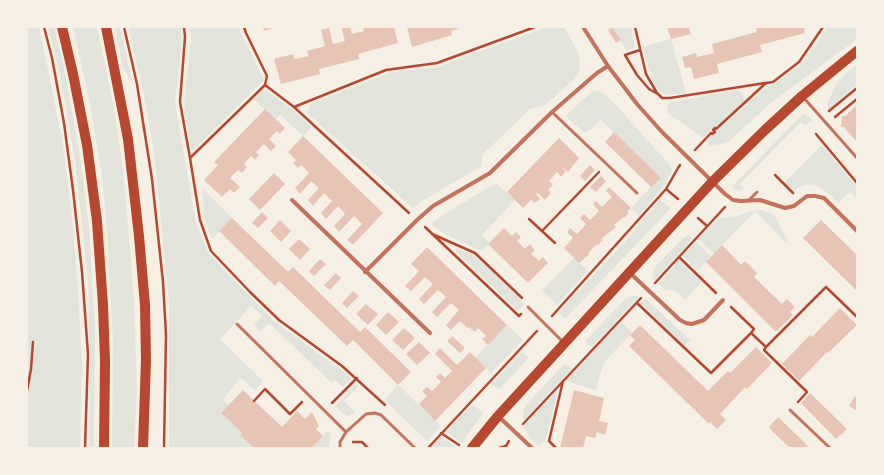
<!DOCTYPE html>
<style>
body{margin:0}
#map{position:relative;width:884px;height:475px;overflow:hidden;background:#f6efe4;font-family:Karla,sans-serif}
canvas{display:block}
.frame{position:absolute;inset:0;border:28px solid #f6efe4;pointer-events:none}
</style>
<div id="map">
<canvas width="884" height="475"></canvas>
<div class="frame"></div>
</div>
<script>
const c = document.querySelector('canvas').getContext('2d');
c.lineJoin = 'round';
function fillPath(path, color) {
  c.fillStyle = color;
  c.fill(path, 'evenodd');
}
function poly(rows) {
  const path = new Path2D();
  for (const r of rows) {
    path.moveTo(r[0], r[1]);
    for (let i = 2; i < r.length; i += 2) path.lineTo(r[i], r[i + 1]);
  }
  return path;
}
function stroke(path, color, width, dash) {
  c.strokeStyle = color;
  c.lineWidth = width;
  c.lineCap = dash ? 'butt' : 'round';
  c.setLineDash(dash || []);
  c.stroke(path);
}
const green = poly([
 [27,27,39,27,62,139,72,216,78,289,82,365,80,448,27,448],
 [48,27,54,27,64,67,81,162,89,228,95,329,94,448,89,448,90,364,88,279,75,162,66,107,58,67],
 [73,27,97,27,115,113,124,178,134,299,137,389,134,448,112,448,113,341,107,231,102,176,91,109],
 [115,27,120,27,133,84,123,69],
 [128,27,181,27,181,50,175,102,195,219,208,253,275,322,344,372,352,379,343,387,335,380,332,383,269,323,260,332,254,325,262,316,251,306,220,339,263,381,255,391,241,378,222,400,229,405,221,413,242,433,240,435,254,448,169,448,169,300,154,152,142,85],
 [189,27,240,27,241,33,264,80,192,152,184,104,191,35],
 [547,27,564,27,578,52,580,64,579,72,573,80,545,105,530,109,482,155,482,166,422,201,413,208,307,113,311,104,389,73,437,67],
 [612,27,631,27,635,48,627,51],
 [827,27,857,27,857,39,771,103,727,143,710,146,707,140,761,92,768,87,775,84,801,64,817,44],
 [671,39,686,93,666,95,661,92,653,82,642,47],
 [857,64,857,84,828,110,828,101,837,83,844,75],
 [265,89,292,109,312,127,303,136,280,115,275,119,254,99],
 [594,90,599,91,605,95,614,103,670,165,672,171,665,185,639,216,631,208,660,177,601,120,591,129,585,133,565,116],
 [738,90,743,95,745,101,703,138,673,117,668,113,667,108,667,105,671,102],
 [803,114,807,115,812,121,805,125,801,122,740,184,744,188,740,191,734,189,732,186],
 [822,145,857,187,857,199,850,192,838,203,832,196,815,185,809,184,801,186,794,192,784,183],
 [497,184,515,200,482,235,490,243,481,251,445,234,431,224,443,215,491,186],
 [202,188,232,218,212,239,204,218],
 [660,200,671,208,565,319,558,313,623,244],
 [761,210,771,213,777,219,780,227,787,238,787,244,755,211,714,254,699,239,718,219,737,216,750,211,755,211],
 [689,235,693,239,655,280,653,279,653,271,656,266,683,238],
 [696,242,711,256,698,271,683,256],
 [456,249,474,254,525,304,518,311,454,250],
 [574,258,588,271,557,305,542,290],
 [679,260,702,282,685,300,674,289,666,291,659,284],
 [634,295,638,296,638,298,592,347,585,341,625,299],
 [645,298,690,340,685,347,640,303],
 [621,322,632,333,607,359,602,368,596,390,566,381],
 [507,325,523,340,491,373,475,358],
 [522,352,529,358,499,389,492,384],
 [565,363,572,369,523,421,523,411,526,405],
 [356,384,359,386,344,401,355,412,353,414,347,416,335,407],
 [398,385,441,426,427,441,384,400],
 [558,390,546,439,541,444,537,445,529,437,524,426],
 [473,404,483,413,462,443,446,432],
 [327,431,331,434,329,448,312,448],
 [441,437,457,448,431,448]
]);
const building = poly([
 [263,27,276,27,264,31],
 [341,27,350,27,352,34,364,31,363,27,372,27,372,28,394,27,398,43,358,54,359,59,319,69,320,74,281,84,274,59,293,54,294,59,309,56,307,51,325,46,321,30,329,28,333,44,345,41],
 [407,27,463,27,451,31,452,35,412,47],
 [612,27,621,40,616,43,608,30],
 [667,27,689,27,691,34,671,39],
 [756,27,804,27,805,33,760,45,762,52,717,64,719,73,694,79,691,67,685,68,682,57,696,53,697,57,714,53,712,44,757,32],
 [857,105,857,142,844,127,841,127,842,116,845,116],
 [265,109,285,128,280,134,277,131,269,139,276,146,271,151,264,144,256,152,259,155,255,160,251,156,244,164,247,167,242,173,238,170,230,178,240,187,234,193,230,189,222,197,204,180,218,165,214,162],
 [614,132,661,178,651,187,605,142],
 [303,136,383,213,353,245,347,240,362,224,354,216,339,232,334,226,345,214,338,206,326,219,321,213,332,201,324,193,313,206,308,200,319,188,311,181,300,194,295,188,309,173,301,165,298,168,293,163,296,160,288,152],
 [559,138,579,158,568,172,563,167,562,168,566,171,561,177,557,172,549,181,553,185,548,190,551,193,545,200,538,193,536,194,540,199,535,203,531,200,523,208,507,192],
 [590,165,595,170,585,181,580,176],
 [274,173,285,184,260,210,249,199],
 [601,176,606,181,596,192,590,187],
 [609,187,631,208,627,212,629,213,624,218,623,217,614,225,616,227,601,239,603,240,598,245,597,244,588,253,590,254,579,263,564,248,573,238,567,232,570,228,577,234,586,224,580,218,584,214,590,220,599,211,593,204,596,201,602,207,612,197,606,191],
 [262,212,268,218,258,228,252,223],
 [232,218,288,272,293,267,360,332,365,327,411,372,398,385,353,340,347,346,279,281,275,286,219,231],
 [280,220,291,231,281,242,270,231],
 [821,220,857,255,857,291,803,238],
 [504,228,512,236,516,232,521,237,517,241,525,249,530,244,535,250,531,254,539,261,543,257,548,263,528,283,488,244],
 [299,239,310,249,300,260,289,249],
 [722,245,741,265,745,261,757,273,754,277,782,304,787,299,795,307,790,312,793,315,776,332,706,262],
 [427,247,507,325,488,345,482,339,486,336,478,328,475,332,469,327,468,328,460,321,451,330,446,325,459,310,451,303,437,317,432,312,446,297,438,290,424,304,419,299,433,284,425,277,411,291,405,286,419,271,411,264],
 [320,259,326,264,314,276,309,271],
 [336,273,341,278,330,290,324,285],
 [353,291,359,296,347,308,342,303],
 [366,304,378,314,368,325,356,314],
 [840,308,857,325,828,353,827,352,799,381,782,364,810,335,812,337],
 [388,312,399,322,386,335,376,325],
 [640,325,708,391,728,371,730,373,756,347,772,363,747,389,745,387,720,414,726,420,717,429,710,422,709,424,629,346,635,340,630,335],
 [404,328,415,338,403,350,392,340],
 [452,336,465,348,460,353,447,341],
 [419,342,430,353,417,365,406,354],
 [440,348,457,365,470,352,486,368,435,421,419,404,427,396,422,391,427,387,432,391,441,382,436,377,440,373,445,378,452,371,435,354],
 [243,390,282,427,297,411,305,419,312,412,319,426,316,429,323,436,312,448,254,448,240,435,242,433,221,413],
 [574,390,604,398,599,421,608,423,605,435,597,432,595,438,586,436,583,448,560,448],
 [810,393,847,429,836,439,801,403],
 [855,396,857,397,857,411,849,406],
 [778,417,804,442,810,448,790,448,773,432,769,427]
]);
const path = poly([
 [44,27,52,58,64,123,73,190,82,272,88,354,85,448],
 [124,27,137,84,152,179,163,282,166,335,164,448],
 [184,27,185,37,180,102,190,158],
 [244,27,246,33,267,76,265,85],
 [635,27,646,74,657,93,662,98,670,98,765,83],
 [640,50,625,55,637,75,649,89,656,93],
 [294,107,265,85,190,158,200,220,211,251,250,292,279,320,342,366,385,405],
 [829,111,857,88],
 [835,117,857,99],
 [816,134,857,183],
 [695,150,711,133,712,134,715,132,713,130,715,128,716,129,766,83,773,82,799,62,823,27],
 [775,175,793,193],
 [666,189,678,199],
 [409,213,294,107,386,70,437,63,535,27],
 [698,218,707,226],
 [529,219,555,243],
 [425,227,519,316,521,314],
 [542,231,599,172],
 [432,234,475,253,522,298],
 [679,257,716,293],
 [655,283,725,207],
 [637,303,711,373,751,333],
 [731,307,754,329,751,333,766,347,826,287,857,317],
 [552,316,666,189,678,168,680,165],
 [766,347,764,350,807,392,798,402],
 [27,391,31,369,33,342],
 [254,401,265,389,290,414,302,402],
 [332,403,357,378],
 [523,424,641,298],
 [441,433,459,445],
 [353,442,362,442,368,448],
 [428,448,537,331],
 [499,448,506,446,509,441],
 [556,448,549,441,563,381]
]);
const service = poly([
 [803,97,857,158],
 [552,112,637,193],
 [749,200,757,192],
 [528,307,563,342],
 [237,324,346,432,366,414,375,413,381,415,415,448],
 [790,410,830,448],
 [340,448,340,442,346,432]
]);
const minor = poly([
 [583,27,608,66,637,104,662,132,725,194,733,200,741,201,760,200,785,208,794,206,807,196,815,196,824,198,857,231],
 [292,200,430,333],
 [365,272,417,220,433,206,490,173,552,112,597,73,608,66],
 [630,273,680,320,686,323,692,324,704,320,723,300],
 [498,416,532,448]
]);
const primary = poly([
 [62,27,73,74,87,145,97,221,103,305,105,361,104,448],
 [106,27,128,139,139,236,145,305,146,360,143,448],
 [472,448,498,416,712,182,765,130,802,96,857,51]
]);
fillPath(green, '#e2e4dc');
fillPath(building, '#e6c5b7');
stroke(path, '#b5482f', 2.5);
stroke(service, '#c5725c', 3);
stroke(minor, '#c5725c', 4);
stroke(primary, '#b5482f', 10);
</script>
